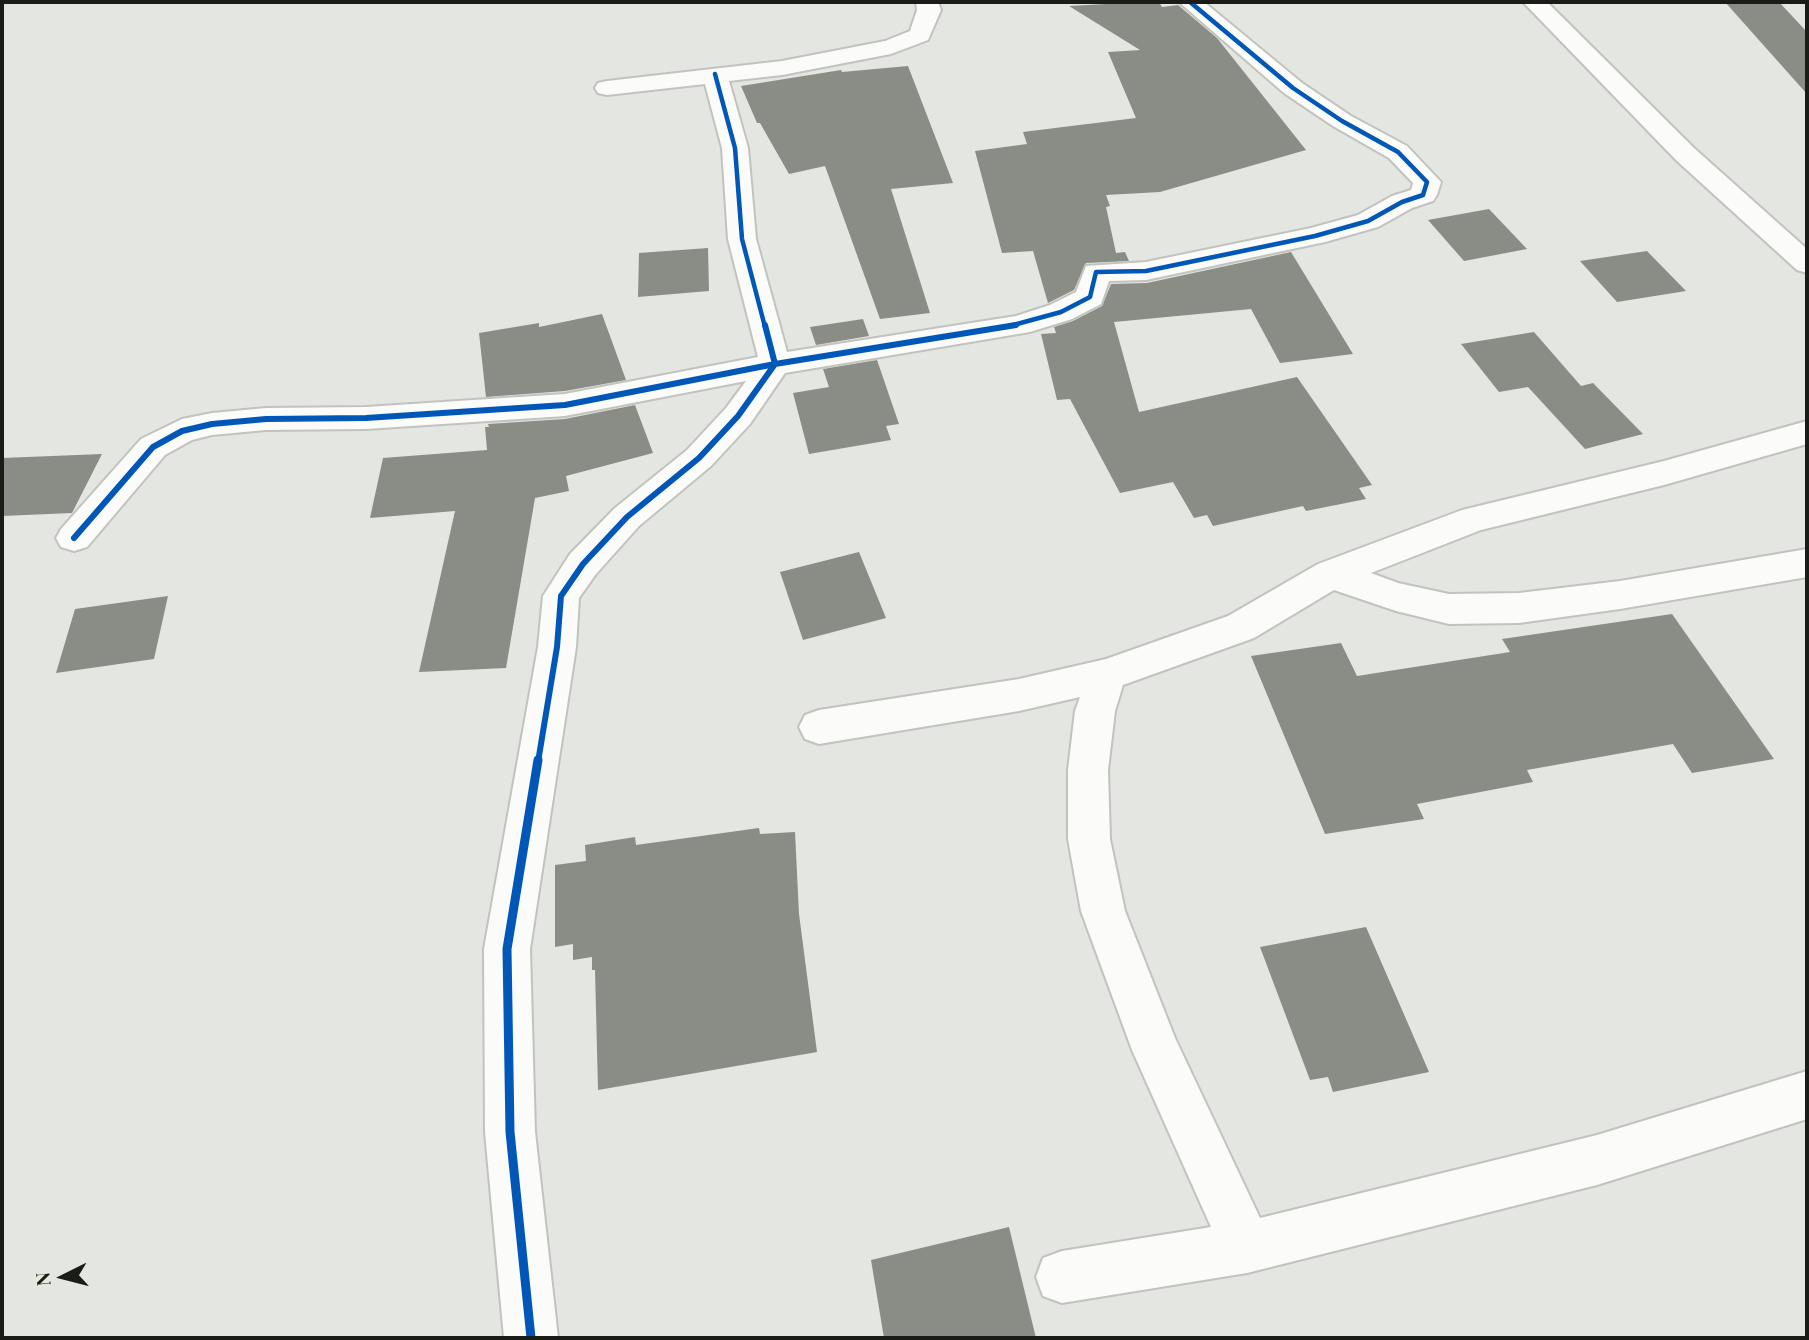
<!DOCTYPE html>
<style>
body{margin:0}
#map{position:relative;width:1809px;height:1340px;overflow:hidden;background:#e4e6e1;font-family:"Playfair Display",serif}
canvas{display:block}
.frame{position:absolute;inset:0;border:4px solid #1a1c18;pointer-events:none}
.north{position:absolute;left:28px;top:1242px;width:70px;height:70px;-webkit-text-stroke:5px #e5e9de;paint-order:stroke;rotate:264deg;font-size:19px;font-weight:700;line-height:28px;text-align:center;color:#1a1c18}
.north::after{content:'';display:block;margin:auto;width:24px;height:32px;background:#1a1c18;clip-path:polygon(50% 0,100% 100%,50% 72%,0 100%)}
</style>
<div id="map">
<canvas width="1809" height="1340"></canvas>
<div class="frame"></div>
<div class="north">N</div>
</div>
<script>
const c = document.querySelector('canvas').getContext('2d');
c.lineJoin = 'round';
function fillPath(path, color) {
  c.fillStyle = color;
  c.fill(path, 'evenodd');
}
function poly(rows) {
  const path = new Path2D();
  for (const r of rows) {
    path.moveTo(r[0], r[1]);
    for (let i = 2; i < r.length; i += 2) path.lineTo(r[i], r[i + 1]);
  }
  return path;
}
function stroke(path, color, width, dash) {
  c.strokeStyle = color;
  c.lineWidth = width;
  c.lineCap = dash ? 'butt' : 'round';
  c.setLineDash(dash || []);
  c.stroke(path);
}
const building = poly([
 [1143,2,1159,2,1162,7,1178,5,1217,38,1306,150,1160,192,1106,195,1110,206,1106,207,1116,253,1125,252,1129,261,1086,263,1074,290,1048,303,1033,251,1002,253,975,151,1027,144,1023,132,1136,118,1108,52,1140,50,1069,6],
 [1725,2,1779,2,1807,32,1807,94],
 [908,66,953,183,891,189,930,313,880,319,825,166,789,174,760,123,757,123,741,86,841,70,842,72],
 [1489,209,1527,249,1464,261,1428,220],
 [708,248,709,291,638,297,639,253],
 [1647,251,1686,291,1617,302,1580,261],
 [1291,252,1353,354,1280,363,1251,309,1114,322,1139,412,1297,377,1372,485,1359,488,1366,499,1306,511,1303,506,1213,526,1207,515,1194,518,1173,482,1120,493,1070,399,1057,400,1041,334,1056,333,1054,327,1073,321,1102,306,1111,284,1147,283],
 [602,314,626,380,565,391,486,397,479,333,539,323,539,327],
 [863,319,869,336,816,345,810,327],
 [1534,332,1581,386,1593,383,1643,434,1585,449,1528,387,1499,392,1461,344],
 [877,360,899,424,886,426,891,440,809,454,793,393,829,387,823,369],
 [635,405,653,453,566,476,569,491,535,498,506,668,419,672,455,511,370,518,383,458,487,450,485,427,489,427,488,424,565,419],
 [102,454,72,513,2,516,2,458],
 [859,552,886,618,803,640,780,572],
 [168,596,154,659,56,673,75,609],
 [1672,614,1774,759,1692,773,1673,744,1527,770,1533,782,1417,804,1424,819,1325,834,1251,656,1341,643,1357,676,1510,652,1502,639],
 [759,828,760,834,795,832,799,914,817,1052,598,1090,595,970,592,970,592,957,573,960,573,944,555,947,555,865,586,861,585,845,635,837,636,845],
 [1366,927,1429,1072,1333,1092,1328,1077,1310,1080,1260,947],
 [1009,1227,1036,1338,884,1338,871,1260]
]);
const minor = poly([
 [916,2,938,2,941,10,928,40,891,54,782,75,729,81,748,148,756,239,787,352,1016,316,1050,305,1076,292,1086,266,1146,262,1311,228,1358,215,1392,196,1411,190,1413,183,1389,158,1333,126,1284,93,1179,2,1204,2,1302,83,1351,116,1407,146,1441,182,1437,195,1433,201,1412,208,1378,227,1325,242,1146,280,1109,281,1101,304,1072,319,1030,332,785,373,750,424,711,466,639,526,596,574,579,598,576,647,530,949,535,1132,558,1338,504,1338,485,1132,484,949,538,647,543,596,570,554,615,508,687,450,726,408,746,381,565,416,366,429,266,430,212,435,192,440,165,455,87,547,74,551,61,547,56,538,61,529,141,439,182,419,212,413,266,408,366,407,565,394,758,357,728,239,722,148,705,84,607,95,598,93,595,88,598,83,607,81,782,61,885,41,910,31,917,10,916,2],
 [1523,2,1547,2,1694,148,1807,249,1807,273,1797,270,1676,160,1523,2],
 [1807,421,1807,444,1664,485,1481,530,1371,573,1398,583,1449,594,1519,593,1620,581,1807,549,1807,577,1620,609,1519,623,1449,624,1396,611,1334,590,1254,638,1123,685,1115,711,1108,770,1110,839,1125,911,1175,1038,1260,1218,1597,1135,1807,1071,1807,1119,1597,1185,1247,1273,1062,1303,1043,1296,1036,1277,1043,1258,1062,1251,1211,1227,1132,1050,1081,911,1068,839,1068,770,1075,711,1080,697,1019,711,819,744,805,739,799,727,805,715,819,710,1019,679,1106,659,1228,616,1318,564,1462,510,1664,461,1807,421]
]);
const cyclewayFar2 = poly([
 [715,74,735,148,742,239,765,327],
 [1006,327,1061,312,1090,297,1096,272,1146,271,1315,236,1368,221,1402,202,1423,195,1427,182,1398,152,1342,121,1293,88,1190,2]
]);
const cyclewayFar1 = poly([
 [74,538,153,447,182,431,212,424,266,419,366,418,565,405,775,364,1016,325],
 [538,762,557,647,561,596,583,564,627,517,699,458,738,416,775,364,765,325]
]);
const cycleway = poly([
 [531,1338,510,1132,507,949,538,760]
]);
fillPath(building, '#8a8d85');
stroke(minor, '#c2c3bf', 4);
fillPath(minor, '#fbfbfa');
stroke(cyclewayFar2, '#0057b8', 4.5);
stroke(cyclewayFar1, '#0057b8', 6);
stroke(cycleway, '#0057b8', 9);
</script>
